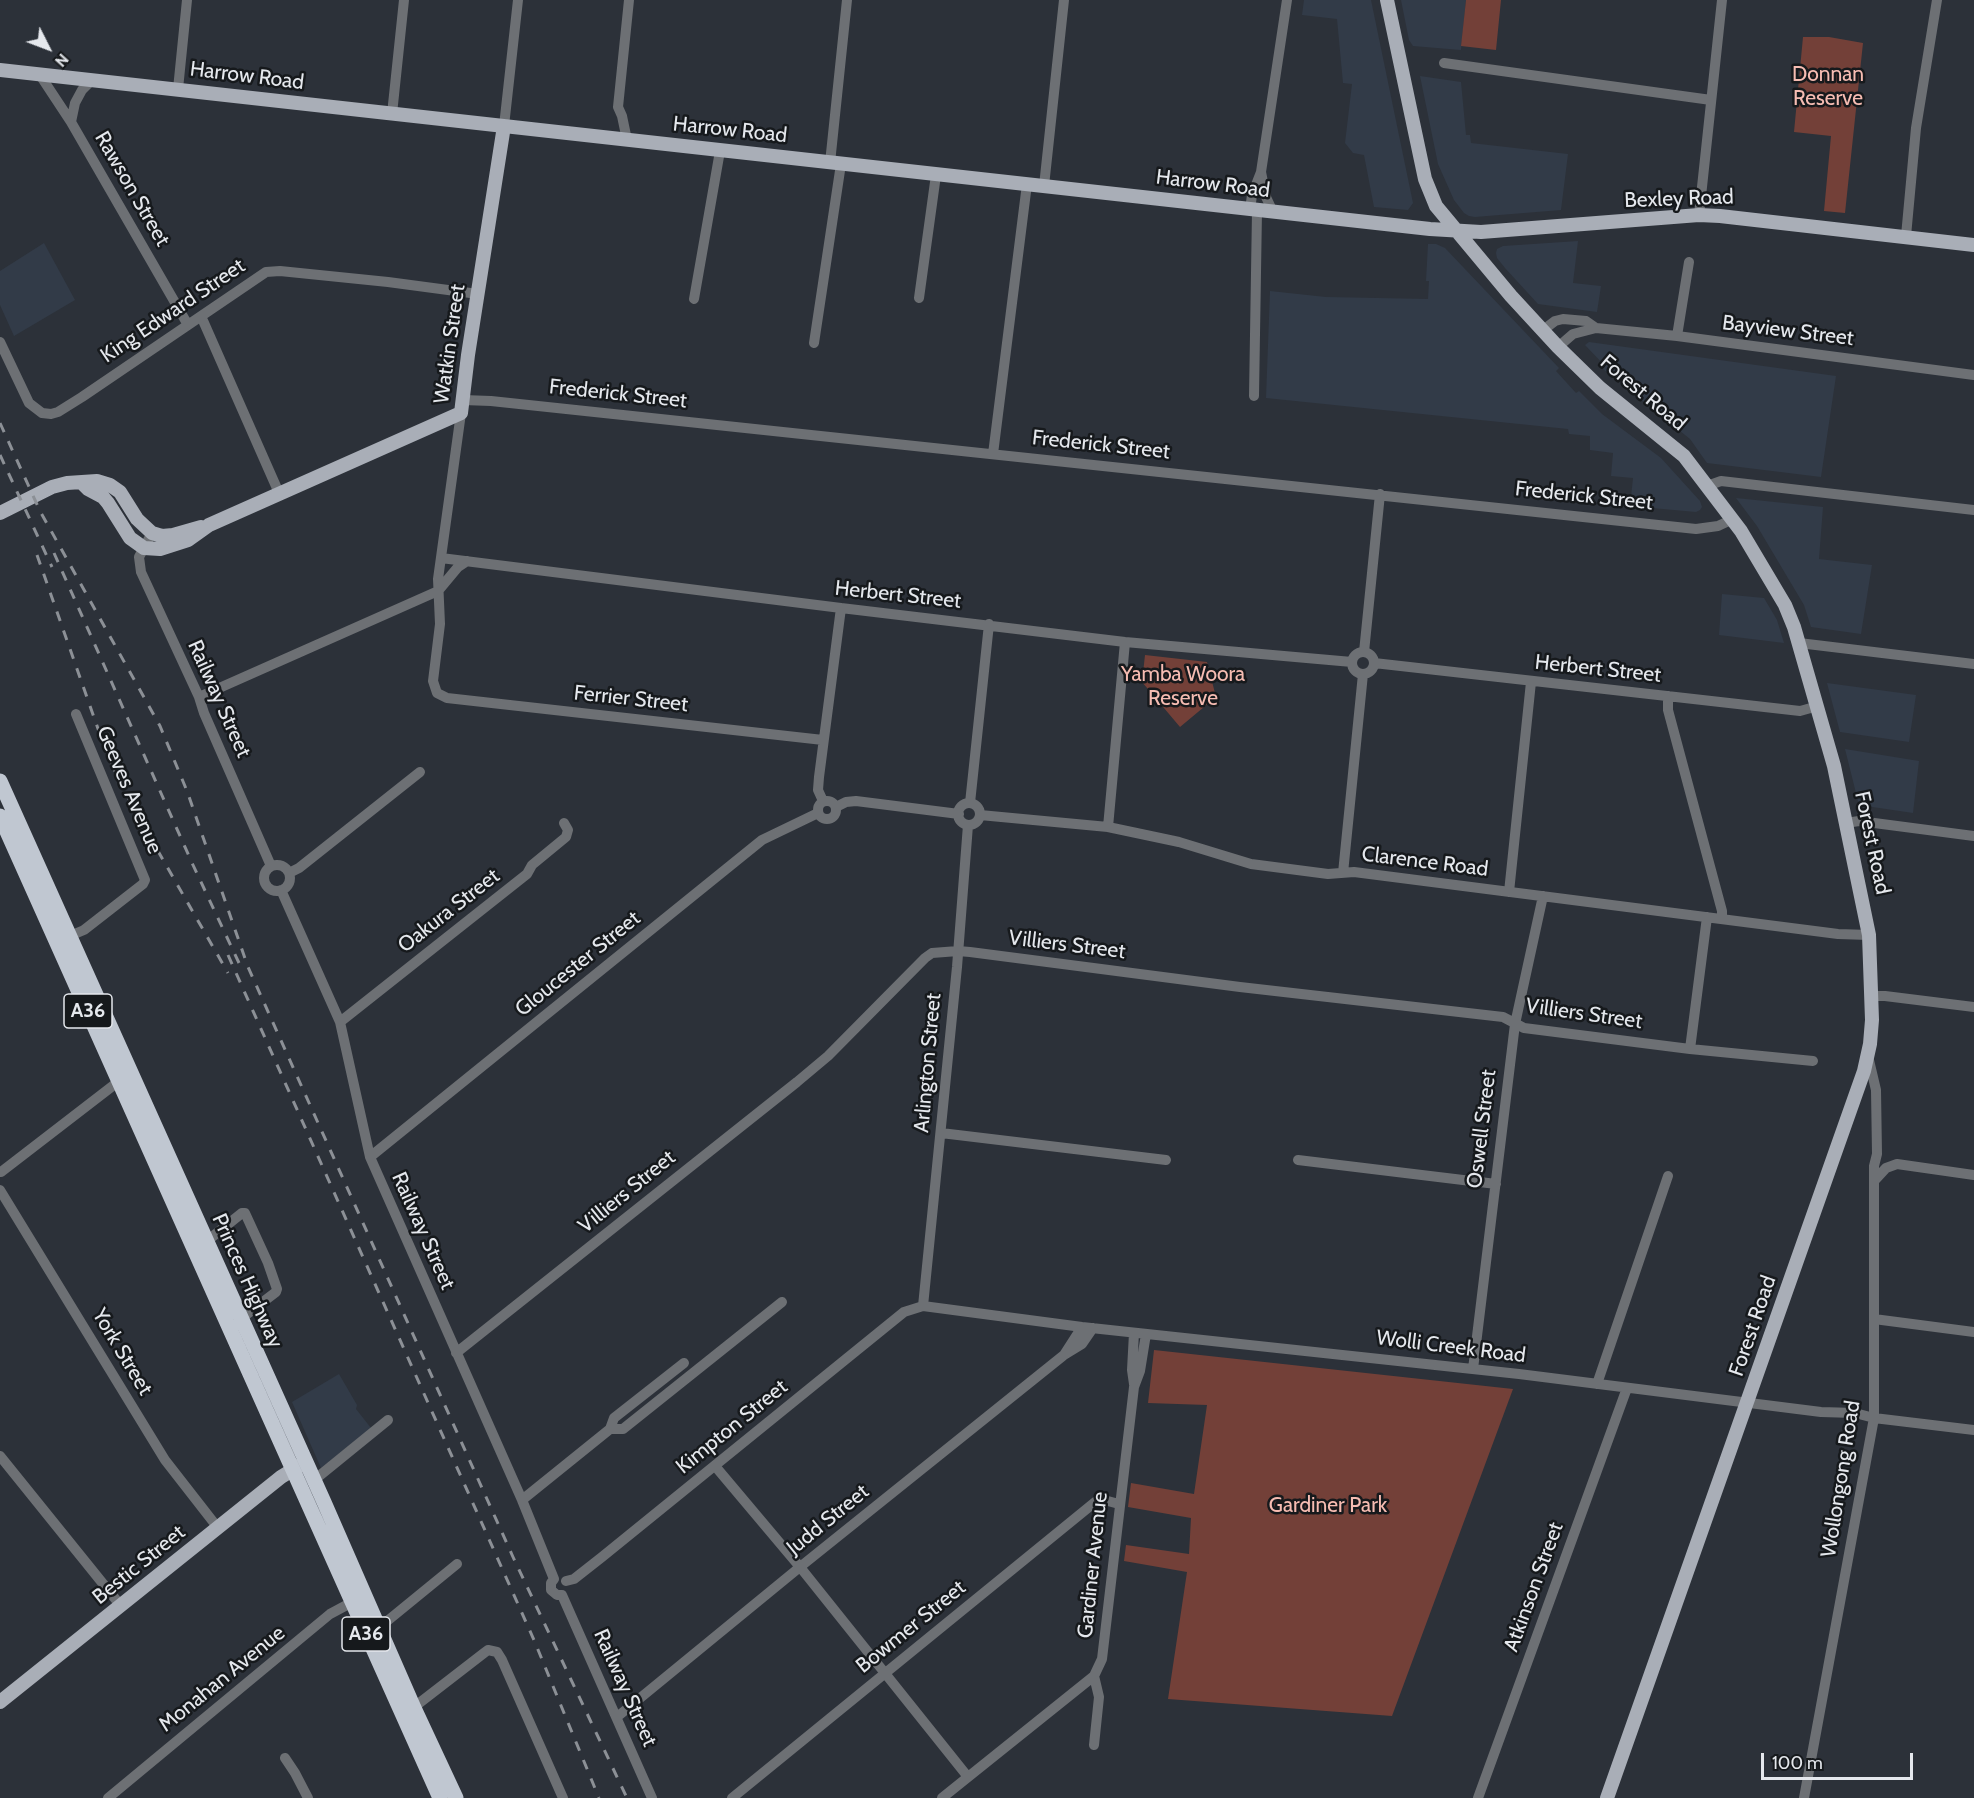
<!DOCTYPE html>
<style>
body{margin:0}
#map{position:relative;width:1974px;height:1798px;overflow:hidden;background:#2c3139;font-family:Cabin,sans-serif}
canvas{display:block}
.north{position:absolute;left:18px;top:18px;width:60px;height:60px;-webkit-text-stroke:4px #16191c;paint-order:stroke;rotate:132deg;font-size:16px;font-weight:700;line-height:24px;text-align:center;color:#e5e8ed}
.north::after{content:'';display:block;margin:auto;width:21px;height:27px;background:#e5e8ed;clip-path:polygon(50% 0,100% 100%,50% 72%,0 100%)}
.scale{position:absolute;left:1761px;top:1753px;width:152px;height:27px;box-sizing:border-box;border:3px solid #e5e8ed;border-top:0;padding-left:8px;font-size:18px;line-height:21px;white-space:nowrap;color:#e5e8ed;-webkit-text-stroke:4px #16191c;paint-order:stroke}
</style>
<div id="map">
<canvas width="1974" height="1798"></canvas>
<div class="north">N</div>
<div class="scale">100 m</div>
</div>
<script>
const c = document.querySelector('canvas').getContext('2d');
c.lineJoin = 'round';
function fillPath(path, color) {
  c.fillStyle = color;
  c.fill(path, 'evenodd');
}
function poly(rows) {
  const path = new Path2D();
  for (const r of rows) {
    if (r.length === 3) {
      path.moveTo(r[0] + r[2], r[1]);
      path.arc(r[0], r[1], r[2], 0, 2 * Math.PI);
      continue;
    }
    path.moveTo(r[0], r[1]);
    for (let i = 2; i < r.length; i += 2) path.lineTo(r[i], r[i + 1]);
  }
  return path;
}
function stroke(path, color, width, dash) {
  c.strokeStyle = color;
  c.lineWidth = width;
  c.lineCap = dash ? 'butt' : 'round';
  c.setLineDash(dash || []);
  c.stroke(path);
}
function label(font, color, halo, rows, align = 'center') {
  c.font = font + ' Cabin,sans-serif';
  c.lineWidth = 5;
  c.setLineDash([]);
  c.textBaseline = 'middle';
  c.strokeStyle = halo;
  c.fillStyle = color;
  for (const [text, x, y, turn = 0] of rows) {
    c.save();
    c.translate(x, y);
    c.rotate((+turn || 0) * Math.PI / 180);
    c.textAlign = isNaN(turn) ? turn : align;
    if (halo) c.strokeText(text, 0, 0);
    c.fillText(text, 0, 0);
    c.restore();
  }
}
const built = poly([
 [1304,0,1371,0,1413,203,1408,210,1374,207,1364,155,1353,153,1345,143,1352,84,1343,83,1337,19,1302,15],
 [1401,0,1466,0,1461,50,1413,46,1409,40],
 [1420,76,1461,82,1466,135,1470,135,1471,143,1568,154,1561,210,1475,217,1469,216,1464,213,1454,200,1438,164],
 [1578,241,1573,283,1601,286,1597,312,1538,304,1505,268,1497,258,1496,253,1497,249,1503,246],
 [44,243,75,300,14,336,0,305,0,271],
 [1428,244,1436,244,1445,248,1559,368,1556,371,1576,393,1579,391,1602,414,1661,458,1700,501,1702,507,1700,510,1696,512,1630,506,1633,478,1611,476,1613,453,1590,450,1590,436,1569,434,1568,429,1266,398,1270,291,1326,297,1428,299,1429,281,1426,281],
 [1589,342,1836,376,1821,477,1707,463,1690,439,1603,369,1605,366,1585,345],
 [1736,498,1823,507,1819,559,1872,565,1861,634,1811,627,1804,605,1757,526],
 [1722,594,1764,598,1777,620,1784,643,1719,635],
 [1827,683,1916,695,1909,742,1840,732],
 [1845,749,1919,761,1913,813,1859,805],
 [339,1374,357,1405,356,1409,371,1428,321,1468,292,1402]
]);
const green = poly([
 [1466,0,1501,0,1496,50,1461,46],
 [1803,37,1829,37,1863,43,1845,213,1824,211,1831,136,1794,132],
 [1145,655,1207,662,1216,697,1180,727,1142,682],
 [1154,1350,1513,1389,1392,1716,1168,1699,1187,1572,1124,1561,1126,1545,1189,1554,1191,1518,1128,1507,1131,1483,1194,1494,1207,1405,1148,1403]
]);
const minor = poly([
 [1444,63,1711,100],
 [40,75,71,122,188,325],
 [178,89,187,0],
 [392,114,404,0],
 [71,122,75,103,82,90,92,80],
 [504,126,518,0],
 [627,140,622,116,618,107,629,0],
 [830,163,847,0],
 [1261,172,1266,197,1273,212],
 [1044,186,1064,0],
 [1250,210,1252,195,1261,172,1287,0],
 [1699,215,1722,0],
 [1906,236,1916,128,1937,0],
 [919,298,936,175],
 [694,299,720,151],
 [201,316,279,493],
 [1542,331,1555,321,1563,319,1586,321,1596,328],
 [1677,336,1689,262],
 [0,342,29,403,42,413,51,414,58,412,82,397,266,272,280,271,388,282,478,294],
 [814,343,841,164],
 [1558,347,1573,334,1596,328,1677,336,1974,375],
 [1254,396,1257,211],
 [463,400,491,401,1696,529,1718,526,1733,519],
 [461,413,438,579,440,624,433,681,437,693,447,698,823,740],
 [993,454,1027,184],
 [1707,486,1721,481,1974,510],
 [152,533,139,557,141,572,199,697,204,713,271,866],
 [441,558,841,608,1125,642,1352,662],
 [1799,643,1974,664],
 [1364,652,1380,494],
 [1363,663,11],
 [1374,663,1800,711,1818,706],
 [1668,696,1668,710,1722,911,1722,919],
 [199,697,438,591,458,567,467,561],
 [827,810,9],
 [823,801,818,790,819,777,841,608],
 [970,803,989,624],
 [969,814,11],
 [836,807,846,802,856,801,959,814],
 [980,815,1108,827,1179,842,1251,864,1328,874,1354,872,1838,934,1869,935],
 [1846,823,1859,821,1974,836],
 [1108,827,1125,642],
 [277,878,13],
 [289,873,299,868,420,772],
 [1343,873,1363,674],
 [281,890,340,1022,370,1157,522,1500,554,1579],
 [1509,892,1531,682],
 [65,938,84,930,143,884,145,880,76,714],
 [1872,996,1885,996,1974,1007],
 [340,1022,527,874,532,865,566,837,568,830,564,823],
 [1690,1049,1707,917],
 [941,1133,1166,1160],
 [370,1157,762,840,818,813],
 [1298,1160,1496,1184],
 [1,1172,123,1078],
 [1874,1181,1886,1168,1897,1164,1974,1175],
 [0,1190,165,1460,218,1528],
 [202,1245,242,1213,245,1213,268,1263,277,1289,276,1292,238,1321],
 [923,1306,957,967,968,825],
 [1874,1319,1974,1332],
 [456,1353,797,1082,828,1056,925,958,932,953,958,951,970,952,1240,987,1503,1017,1524,1028,1690,1049,1813,1061],
 [1064,1355,1082,1327],
 [1473,1369,1515,1024,1543,896],
 [1134,1384,1132,1370,1134,1333],
 [1597,1384,1668,1176],
 [610,1429,623,1429,782,1302],
 [0,1456,121,1606],
 [715,1466,800,1567,968,1777],
 [313,1481,388,1420],
 [522,1500,610,1429,614,1418,684,1363],
 [554,1579,551,1583,551,1590,557,1595,562,1595],
 [566,1581,574,1579,602,1557,904,1312,923,1306,1082,1327,1519,1374,1821,1412,1855,1413,1874,1418,1974,1430],
 [562,1595,652,1798],
 [375,1631,457,1564],
 [409,1711,484,1653,488,1650,497,1652,502,1660,563,1798],
 [617,1717,800,1567,1064,1355,1082,1344,1093,1328],
 [1094,1745,1099,1697,1094,1676,1102,1659,1134,1387,1140,1371,1146,1334],
 [285,1758,295,1773,308,1798],
 [108,1798,330,1614,358,1599],
 [732,1798,1095,1502,1104,1500,1119,1504],
 [942,1798,1094,1676],
 [1478,1798,1627,1388],
 [1804,1798,1874,1418,1874,1166,1877,1154,1876,1090,1868,1056]
]);
const major = poly([
 [1387,0,1425,179,1436,206,1511,296,1558,347,1600,388,1684,456,1741,531,1785,605,1794,627,1834,766,1869,935,1872,1020,1870,1044,1864,1071,1607,1798],
 [0,70,1430,229,1481,232,1699,215,1720,216,1974,245],
 [82,483,88,489,103,497,108,503,130,538,144,548,160,549,188,540,209,525,461,413,468,355,504,126],
 [0,513,52,487,67,483,97,481,110,485,120,492,137,519,152,533,162,536,173,535,201,527],
 [0,1702,281,1477,302,1464]
]);
const highway = poly([
 [0,781,324,1502,414,1708,456,1798],
 [0,816,440,1798]
]);
const rail = poly([
 [0,423,40,511,160,726,187,791,248,967,513,1557,627,1798],
 [0,455,52,567],
 [54,553,193,865,239,963],
 [37,555,103,743,114,769,135,811,228,973],
 [228,955,534,1640,599,1798]
]);
const shields = [
 [88,1011,48],
 [366,1634,48]
];
const shieldNames = [
 ["A36",88,1011],
 ["A36",366,1634]
];
const parkNames = [
 ["Donnan",1828,75],
 ["Reserve",1828,99],
 ["Yamba Woora",1183,675],
 ["Reserve",1183,699],
 ["Gardiner Park",1328,1506]
];
const streetNames = [
 ["Harrow Road",247,76,7],
 ["Harrow Road",730,130,6],
 ["Harrow Road",1213,184,7],
 ["Rawson Street",132,189,60],
 ["Bexley Road",1679,199,-2],
 ["King Edward Street",173,311,-34],
 ["Bayview Street",1788,331,7],
 ["Watkin Street",450,344,-82],
 ["Forest Road",1643,393,40],
 ["Frederick Street",618,394,6],
 ["Frederick Street",1101,445,6],
 ["Frederick Street",1584,496,6],
 ["Herbert Street",898,595,6],
 ["Herbert Street",1598,669,6],
 ["Railway Street",219,699,66],
 ["Ferrier Street",631,699,6],
 ["Geeves Avenue",129,790,67],
 ["Forest Road",1872,843,78],
 ["Clarence Road",1425,862,7],
 ["Oakura Street",449,911,-38],
 ["Villiers Street",1067,945,7],
 ["Gloucester Street",578,964,-39],
 ["Villiers Street",1584,1014,8],
 ["Arlington Street",928,1063,-85],
 ["Oswell Street",1482,1129,-83],
 ["Villiers Street",627,1192,-39],
 ["Railway Street",423,1231,66],
 ["Princes Highway",247,1281,66],
 ["Forest Road",1753,1326,-71],
 ["Wolli Creek Road",1451,1347,7],
 ["York Street",122,1352,59],
 ["Kimpton Street",732,1427,-39],
 ["Wollongong Road",1841,1479,-81],
 ["Judd Street",828,1520,-39],
 ["Bestic Street",139,1565,-39],
 ["Gardiner Avenue",1093,1565,-84],
 ["Atkinson Street",1534,1587,-70],
 ["Bowmer Street",911,1627,-39],
 ["Monahan Avenue",222,1679,-39],
 ["Railway Street",625,1688,66]
];
fillPath(built, '#323b48');
fillPath(green, '#734038');
stroke(minor, '#6d7074', 10);
stroke(major, '#a9aeb7', 14);
stroke(highway, '#c0c7d1', 15);
stroke(rail, '#8c9096', 3, [10, 10]);
for (const [x, y, w] of shields) {
  const box = new Path2D();
  box.roundRect(x - w / 2, y - 17, w, 34, 4.5);
  c.fillStyle = '#16191c';
  c.fill(box);
  stroke(box, '#e5e8ed', 1.5);
}
label('bold 20px', '#e5e8ed', null, shieldNames);
label('21px', '#f6bcb2', '#16191c', parkNames);
label('21px', '#e5e8ed', '#16191c', streetNames);
</script>
